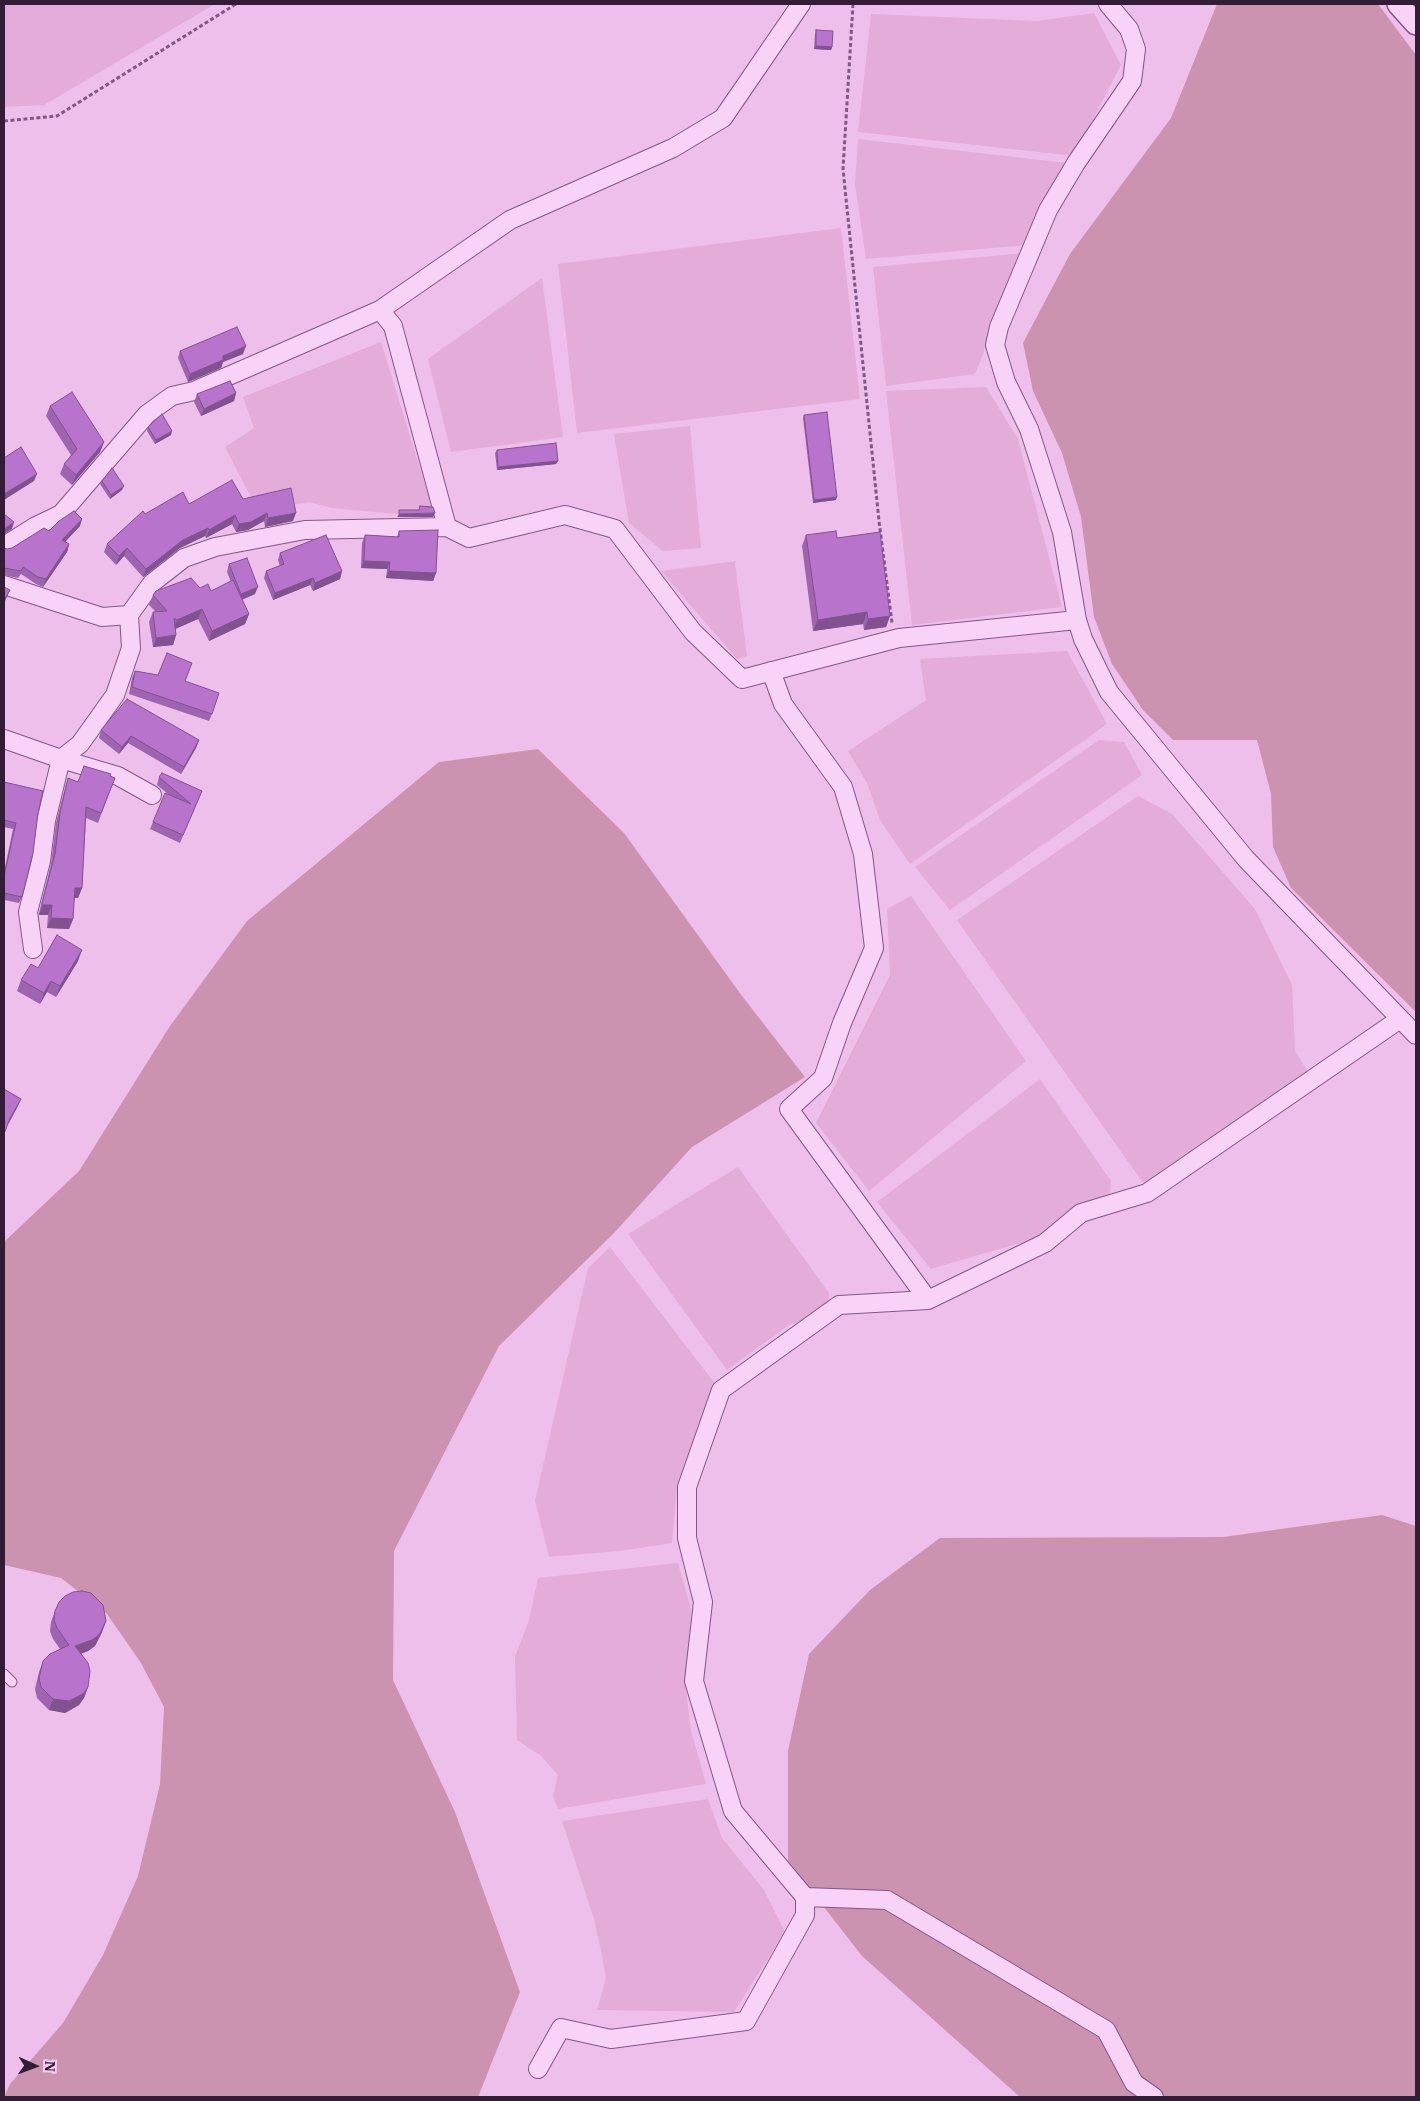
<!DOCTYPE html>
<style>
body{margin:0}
#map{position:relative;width:1420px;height:2101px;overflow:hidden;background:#eebfeb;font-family:"IBM Plex Serif",serif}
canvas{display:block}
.frame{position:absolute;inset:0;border:5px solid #321c36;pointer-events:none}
.north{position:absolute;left:10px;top:2041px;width:50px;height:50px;-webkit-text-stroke:4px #f5cef3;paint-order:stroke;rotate:92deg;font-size:14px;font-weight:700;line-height:20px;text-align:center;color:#321c36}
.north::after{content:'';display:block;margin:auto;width:18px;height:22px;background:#321c36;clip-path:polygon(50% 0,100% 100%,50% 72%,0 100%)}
</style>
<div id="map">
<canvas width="1420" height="2101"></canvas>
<div class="frame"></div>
<div class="north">N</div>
</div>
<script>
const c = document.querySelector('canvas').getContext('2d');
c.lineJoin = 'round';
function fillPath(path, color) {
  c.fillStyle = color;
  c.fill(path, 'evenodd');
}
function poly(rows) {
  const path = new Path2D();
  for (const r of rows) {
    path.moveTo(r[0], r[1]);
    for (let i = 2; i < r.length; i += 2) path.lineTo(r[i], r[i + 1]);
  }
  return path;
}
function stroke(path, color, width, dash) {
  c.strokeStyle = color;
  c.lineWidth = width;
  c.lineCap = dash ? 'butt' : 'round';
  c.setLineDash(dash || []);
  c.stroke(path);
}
const farmland = poly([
 [4,4,215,4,44,105,4,107],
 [1094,13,1121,65,1074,156,858,132,871,14,1037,21],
 [858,139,1050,161,1069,163,1028,245,866,259,855,184],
 [841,228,860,399,577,433,558,264],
 [1024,253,975,374,886,386,873,267],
 [542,278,563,437,451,452,428,359],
 [381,342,432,507,406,515,332,508,309,502,258,511,225,447,254,428,243,397],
 [986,387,1018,439,1062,607,912,625,886,391],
 [690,426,701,548,663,551,629,523,614,434],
 [737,561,735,563,747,656,737,659,661,571],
 [1067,651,1107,724,910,864,880,820,867,783,848,751,926,700,920,659],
 [1099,740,1124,742,1142,775,950,910,915,867],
 [1138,796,1172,814,1255,909,1292,985,1295,1051,1309,1074,1146,1187,957,920],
 [911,896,1026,1061,869,1191,816,1123,890,975,887,909],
 [1040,1079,1111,1181,1110,1193,1077,1209,1037,1238,931,1269,877,1202],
 [738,1167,829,1293,828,1307,800,1326,792,1323,727,1370,628,1234],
 [610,1247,716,1385,677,1488,672,1543,620,1551,549,1557,535,1501,588,1268],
 [678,1563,691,1609,686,1691,691,1730,706,1784,558,1809,553,1796,558,1775,541,1756,517,1740,515,1657,529,1620,538,1578],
 [708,1799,722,1838,764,1890,785,1932,734,2012,597,2010,606,1978,601,1951,594,1919,562,1821]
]);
const green = poly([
 [1217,4,1378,4,1416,55,1416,1012,1291,888,1273,847,1271,794,1257,740,1173,740,1143,710,1112,664,1094,617,1081,517,1062,453,1033,391,1023,343,1070,254,1171,118],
 [538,749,624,833,742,996,805,1077,692,1147,615,1232,499,1346,394,1551,393,1680,455,1812,520,1992,478,2097,4,2097,10,2084,63,2023,103,1955,138,1876,160,1784,164,1707,141,1663,107,1614,61,1578,4,1565,4,1242,79,1171,170,1026,247,921,439,762],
 [1382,1515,1416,1526,1416,2097,1020,2097,862,1956,788,1861,788,1751,809,1654,870,1590,940,1538,1223,1537]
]);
const path = poly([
 [853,4,843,169,879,521,892,623],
 [4,121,57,116,236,4]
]);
const service = poly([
 [4,1674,12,1682]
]);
const minor = poly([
 [380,310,510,220,673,148,723,118,801,4],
 [4,546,36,526,61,514,147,414,172,396,194,391,380,310,393,326,447,527],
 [4,585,102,617,129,615],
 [1077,620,1062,532,1029,429,1006,382,995,345,999,327,1048,210,1076,163,1132,81,1136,49,1129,29,1108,4],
 [771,671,783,704,843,787,863,854,874,948,842,1023,823,1078,789,1109,928,1300],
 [4,739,61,759,80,744,115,695,131,648,129,615,152,583,184,558,215,547,305,530,447,527,469,538,565,515,615,529,693,632,742,679,899,638,1077,620,1083,639,1109,692,1246,859,1416,1035],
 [33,949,28,912,41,861,46,821,61,759,118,776,152,795],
 [538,2069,561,2028,611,2039,746,2021,805,1915,805,1897],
 [1154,2097,1134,2083,1106,2030,887,1900,805,1897,733,1811,694,1681,703,1602,687,1538,687,1487,721,1390,839,1305,928,1300,1045,1243,1081,1213,1147,1193,1400,1019]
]);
const tertiary = poly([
 [1398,4,1416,24]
]);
const wall = poly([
 [816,30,832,47,831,50,814,49,815,34],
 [180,351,243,354,223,362,221,368,188,382,178,358],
 [236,393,234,401,201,416,194,402,197,394],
 [50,406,104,442,100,452,72,485,60,474,64,464,71,455,46,416],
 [804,415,836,500,813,503,803,418],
 [148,427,171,435,155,444,147,431],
 [497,450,558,461,556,464,497,470,495,453],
 [102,481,122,490,110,499,100,484],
 [243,499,293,521,265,527,264,521,248,530,236,532,232,524,206,538,205,536,180,548,143,577,124,556,116,565,104,552,107,544,145,514,189,504],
 [80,526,65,542,69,544,67,552,43,587,36,584,21,574,18,578,4,575,4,548,7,549,12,548,49,531],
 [399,531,436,573,433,581,386,578,387,569,361,568,362,543,365,535,397,537],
 [806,535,837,538,890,616,886,627,864,630,863,624,813,631,802,546],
 [280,553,342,571,340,579,313,591,310,585,273,600,264,578,266,571,280,566,278,560],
 [229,564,255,594,242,600,249,614,245,624,209,641,198,619,175,629,176,635,173,645,153,647,149,622,153,612,156,612,149,605,153,595,200,588,211,591,231,582,227,572],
 [135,671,185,682,212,714,209,721,129,694,132,678],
 [101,730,199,740,196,748,181,774,128,743,119,754,99,738],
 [110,776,115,778,98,823,86,818,82,888,78,898,74,898,73,919,69,929,47,928,48,915,39,915,39,913,51,864,56,823,65,788,68,778,78,782],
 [159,777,202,791,180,843,150,829,153,822,168,794,157,785],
 [4,782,38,813,22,897,19,903,4,900,4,872,13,829,4,827],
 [78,961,56,997,47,992,40,1004,17,991,21,980,38,968],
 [55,1611,106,1621,102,1632,95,1646,88,1651,81,1654,88,1687,84,1698,79,1705,65,1713,49,1710,37,1698,35,1689,39,1672,43,1661,60,1649,53,1639,50,1631,51,1622]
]);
const shadedWall = poly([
 [816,46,832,47,831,50,814,49],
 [246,346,243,354,223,362,221,368,188,382,190,374,223,356],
 [236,393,234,401,201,416,204,409],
 [172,431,171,435,155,444,156,440],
 [104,442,100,452,72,485,76,475],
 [558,461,556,464,497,470,498,467],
 [37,474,34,481,4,500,4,494],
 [124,486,122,490,110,499,111,495],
 [837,497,836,500,813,503,814,500],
 [267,513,264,521,248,530,236,532,239,524],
 [296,513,293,521,265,527,268,518],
 [435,513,433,517,397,517,399,514],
 [235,515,232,524,206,538,209,530],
 [82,519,80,526,60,547,62,540],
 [14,522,12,529,4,534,4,529],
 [208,528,205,536,180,548,143,577,146,569,183,540],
 [69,544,67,552,43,587,46,579],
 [127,548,124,556,116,565,119,556],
 [364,561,390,562,387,569,361,568],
 [342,571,340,579,313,591,315,583],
 [389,571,436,573,433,581,386,578],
 [313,578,310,585,273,600,275,593],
 [258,587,255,594,238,601,241,594],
 [10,590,7,597,4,603,4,600],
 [202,609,198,619,173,630,177,620],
 [867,612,863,624,813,631,818,620],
 [249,614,245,624,209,641,212,631],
 [890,616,886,627,864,630,868,619],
 [176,635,173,645,153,647,156,638],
 [131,736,128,743,119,754,122,747],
 [199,740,196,748,181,774,184,767],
 [75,888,82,888,78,898,71,898],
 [43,905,52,905,48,915,39,915],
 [51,918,73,919,69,929,47,928],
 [82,950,78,961,56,997,60,986],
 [51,981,47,992,40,1004,44,993],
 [21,1099,18,1106,8,1125,10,1118],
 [106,1621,102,1632,95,1646,88,1651,71,1657,75,1646],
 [88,1687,84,1698,79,1705,65,1713,49,1710,53,1699]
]);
const building = poly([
 [816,30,833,31,832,47,816,46,816,30],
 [237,327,246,346,223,356,223,360,190,374,180,351,237,327],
 [230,381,236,393,204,409,197,394,230,381],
 [72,392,104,442,76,475,64,464,77,449,50,406,72,392],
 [827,412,837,497,814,500,804,415,827,412],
 [162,414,172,431,156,440,148,427,162,414],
 [556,443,558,461,498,467,497,450,556,443],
 [21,447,37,474,4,494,4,458,21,447],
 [112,468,124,486,111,495,102,481,112,468],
 [232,480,243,499,291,488,296,513,268,518,267,513,251,522,239,524,235,515,209,530,208,528,183,540,146,569,127,548,119,556,107,544,143,511,145,514,183,492,189,504,232,480],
 [420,506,433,507,435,513,399,514,399,510,419,510,420,506],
 [74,511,82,519,62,540,69,544,46,579,38,577,23,567,21,571,4,568,4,548,7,549,12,548,44,528,49,531,59,521,74,511],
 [4,514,14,522,4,529,4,514],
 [438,530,436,573,389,571,390,562,364,561,365,535,399,537,399,531,438,530],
 [836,531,837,538,880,532,890,616,868,619,867,612,818,620,806,535,836,531],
 [326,535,342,571,315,583,313,578,275,593,266,571,284,564,280,553,326,535],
 [247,558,258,587,241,594,229,564,247,558],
 [191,578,200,588,208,584,211,591,233,580,249,614,212,631,202,609,177,620,174,618,176,635,156,638,153,612,167,611,153,595,156,591,191,578],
 [4,587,10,590,4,600,4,587],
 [167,653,192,663,185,681,219,693,212,714,132,687,135,671,158,675,167,653],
 [127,699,199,740,184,767,131,736,122,747,101,730,127,699],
 [84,766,111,774,110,776,115,778,101,813,86,807,82,888,75,888,73,919,51,918,52,905,43,905,42,903,55,854,60,813,68,778,78,782,84,766],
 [162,773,202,791,183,835,153,822,165,793,191,804,159,777,162,773],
 [4,782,43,791,38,813,33,853,22,897,4,893,4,876,16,823,4,820,4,782],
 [57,935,82,950,60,986,51,981,44,993,21,980,31,964,38,968,57,935],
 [4,1089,21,1099,10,1118,4,1134,4,1089],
 [82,1591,91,1593,103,1605,106,1621,99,1635,92,1640,75,1646,88,1663,90,1671,88,1687,83,1694,69,1701,53,1699,41,1687,39,1678,43,1661,50,1654,69,1645,57,1628,54,1620,55,1611,59,1602,65,1596,73,1592,82,1591]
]);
fillPath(farmland, '#e4acd9');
fillPath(green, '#cc93b1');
stroke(service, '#815787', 11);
stroke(minor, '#815787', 20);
stroke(tertiary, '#815787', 24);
stroke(path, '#815787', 3, [4, 2.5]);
stroke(service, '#f9d2f7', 9);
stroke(minor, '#f9d2f7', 18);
stroke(tertiary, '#f9d2f7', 21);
fillPath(wall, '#9e64b0');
fillPath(shadedWall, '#815190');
fillPath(building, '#b874cd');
stroke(building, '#815190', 1);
</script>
